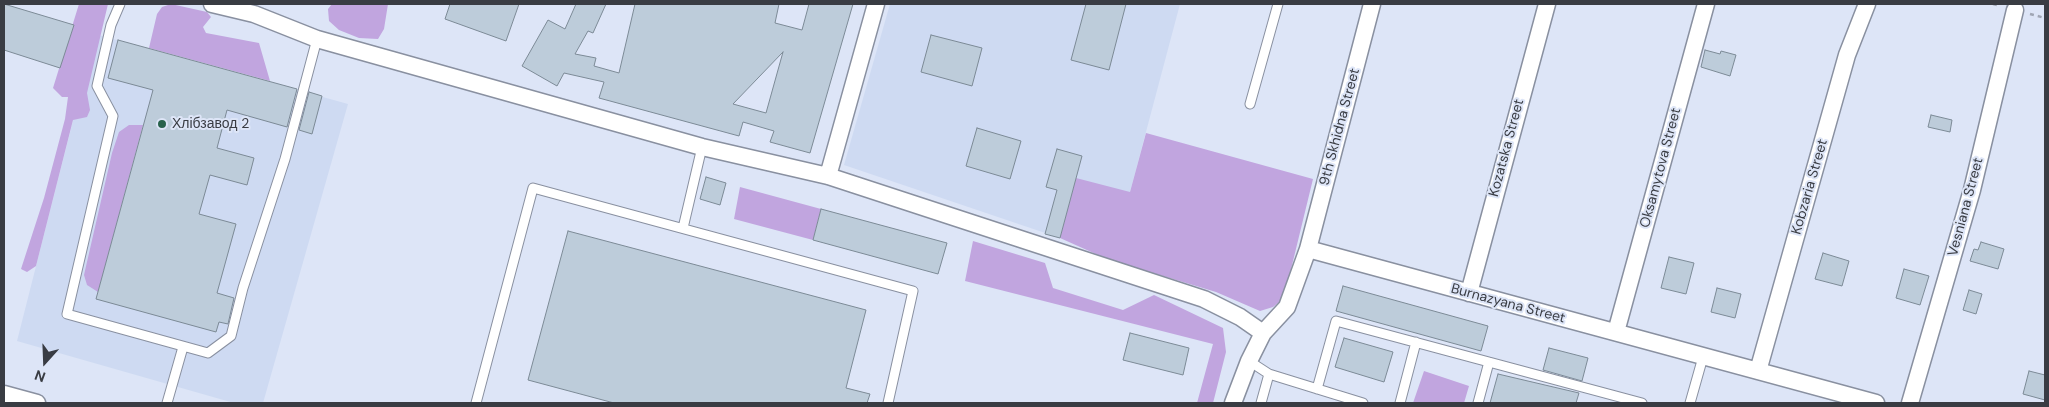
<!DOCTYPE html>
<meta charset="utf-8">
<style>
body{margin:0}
#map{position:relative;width:2049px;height:407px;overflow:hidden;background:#dde5f7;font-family:"DM Sans",sans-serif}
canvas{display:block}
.frame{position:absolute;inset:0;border:5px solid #393c43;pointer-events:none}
.north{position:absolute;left:20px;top:337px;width:50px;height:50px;-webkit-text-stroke:4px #dde5f7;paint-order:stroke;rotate:200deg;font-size:14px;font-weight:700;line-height:20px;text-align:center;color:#393c43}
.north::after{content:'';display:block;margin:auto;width:18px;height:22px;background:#393c43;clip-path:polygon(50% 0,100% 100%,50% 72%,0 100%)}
</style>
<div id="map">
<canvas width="2049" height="407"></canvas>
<div class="frame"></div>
<div class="north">N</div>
</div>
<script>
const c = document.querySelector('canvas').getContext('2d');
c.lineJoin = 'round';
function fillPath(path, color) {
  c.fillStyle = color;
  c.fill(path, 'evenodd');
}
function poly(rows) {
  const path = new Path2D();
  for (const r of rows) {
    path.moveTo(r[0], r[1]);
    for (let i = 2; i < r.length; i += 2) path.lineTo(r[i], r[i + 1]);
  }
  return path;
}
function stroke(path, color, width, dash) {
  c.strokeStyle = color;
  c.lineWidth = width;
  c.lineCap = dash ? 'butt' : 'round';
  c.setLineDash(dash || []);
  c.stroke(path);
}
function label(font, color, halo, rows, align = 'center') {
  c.font = font + ' "DM Sans",sans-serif';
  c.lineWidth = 4;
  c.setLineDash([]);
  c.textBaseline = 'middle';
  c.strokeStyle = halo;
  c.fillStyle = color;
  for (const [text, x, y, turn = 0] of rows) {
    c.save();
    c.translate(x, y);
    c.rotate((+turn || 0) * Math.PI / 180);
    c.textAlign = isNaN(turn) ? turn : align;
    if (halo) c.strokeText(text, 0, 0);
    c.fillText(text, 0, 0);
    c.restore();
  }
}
const built = poly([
 [890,4,1180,4,1130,192,1060,238,844,165],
 [95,34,348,104,263,403,234,403,17,341]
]);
const green = poly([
 [79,4,108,4,87,93,90,110,87,117,73,120,36,266,27,272,21,269,44,198,65,119,68,97,62,97,53,88],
 [171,4,207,12,211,17,203,27,206,33,259,43,270,81,149,48,157,14,162,7],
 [332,4,388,4,384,29,378,39,359,38,339,30,329,21,328,9],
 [129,125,143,125,98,292,87,285,84,275,112,153,119,132],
 [1146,133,1313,179,1284,298,1273,307,1260,311,1216,292,1107,259,1060,238,1076,178,1130,192],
 [740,187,821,209,813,240,734,219],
 [973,241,1045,263,1053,288,1123,310,1154,295,1223,328,1226,352,1213,403,1197,403,1213,344,965,281],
 [1424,371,1469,386,1464,403,1413,403]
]);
const building = poly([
 [4,4,74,25,60,68,4,50,4,4],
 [450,4,519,4,506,41,445,19,450,4],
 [576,4,606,4,593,33,588,31,575,54,596,58,594,66,619,73,635,4,779,4,775,23,802,30,809,4,853,4,810,153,770,142,774,131,743,122,739,136,599,98,604,82,564,73,557,86,522,66,548,20,565,29,576,4],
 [783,52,766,113,733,104,783,52],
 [1086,4,1126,4,1109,70,1071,60,1086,4],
 [931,35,982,48,972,86,921,72,931,35],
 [118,40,297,89,287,127,227,110,217,148,254,158,247,185,210,175,199,214,236,224,217,293,234,298,228,324,219,322,216,332,96,299,153,90,108,78,118,40],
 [1705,50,1720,54,1721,51,1736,55,1730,76,1701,67,1705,50],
 [309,92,322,96,312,134,299,130,309,92],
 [1931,115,1952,120,1950,132,1928,127,1931,115],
 [977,128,1021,141,1010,179,966,166,977,128],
 [1057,149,1082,156,1060,238,1045,234,1057,190,1046,187,1057,149],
 [706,177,726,183,720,205,700,199,706,177],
 [821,209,947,243,938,274,813,240,821,209],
 [568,231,866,310,846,388,870,394,867,403,614,403,528,380,568,231],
 [1981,242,2004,249,1998,269,1970,261,1974,249,1978,250,1981,242],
 [1823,253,1849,261,1842,286,1815,279,1823,253],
 [1669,257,1694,263,1686,294,1661,288,1669,257],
 [1904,269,1929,276,1920,305,1896,298,1904,269],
 [1343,286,1488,326,1481,351,1336,311,1343,286],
 [1717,288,1741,294,1735,318,1711,312,1717,288],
 [1969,290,1982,294,1976,314,1963,310,1969,290],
 [1130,333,1189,348,1183,375,1123,360,1130,333],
 [1344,338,1393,352,1384,382,1335,367,1344,338],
 [1549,348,1588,358,1582,381,1543,370,1549,348],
 [2029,371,2045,375,2045,400,2023,394,2029,371],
 [1498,374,1579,393,1576,403,1490,403,1498,374]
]);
const path = poly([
 [1993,4,2000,6],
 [2030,14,2045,18]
]);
const lane = poly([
 [120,4,111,25,97,86,113,116,67,314,208,353,231,336,243,288,285,159,317,39],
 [1250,104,1278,4],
 [683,228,702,147],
 [1249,361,1269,374,1261,403],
 [1269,374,1363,403],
 [1317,389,1336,321,1642,403],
 [167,403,183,347],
 [476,403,533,188,913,291,888,403],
 [1400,403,1416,342],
 [1478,403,1489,362],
 [1690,403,1703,357]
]);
const street = poly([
 [212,4,254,14,317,39,702,147,828,176,1204,299,1240,317,1263,333],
 [828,176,876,4],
 [1308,249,1372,4],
 [1469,293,1547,4],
 [1616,332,1706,4],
 [1758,371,1847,55,1867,4],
 [4,394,37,403],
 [1233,403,1249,361,1263,333,1287,307,1308,249,1876,403],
 [1910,403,1972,190,2015,10]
]);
const markers = [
 [162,124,5,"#28624b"]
];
const poiNames = [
 ["Хлібзавод 2",172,124]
];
const streetNames = [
 ["9th Skhidna Street",1340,127,-75],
 ["Kozatska Street",1507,148,-75],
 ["Oksamytova Street",1661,168,-75],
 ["Kobzaria Street",1810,187,-74],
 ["Vesniana Street",1966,207,-75],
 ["Burnazyana Street",1508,304,15]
];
fillPath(built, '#cedaf2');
fillPath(green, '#c1a5df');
fillPath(building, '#bdccda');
stroke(building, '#7c8a96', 1);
stroke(lane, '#8990a0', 11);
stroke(street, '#8990a0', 19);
stroke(path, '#a0a6b4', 2.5, [4, 4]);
stroke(lane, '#fff', 9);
stroke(street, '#fff', 16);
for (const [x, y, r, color] of markers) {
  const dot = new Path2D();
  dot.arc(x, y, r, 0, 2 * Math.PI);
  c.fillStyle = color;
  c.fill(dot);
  stroke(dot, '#dde5f7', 2);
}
label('14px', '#393c43', '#dde5f7', poiNames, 'left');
label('14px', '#393c43', '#dde5f7', streetNames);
</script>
